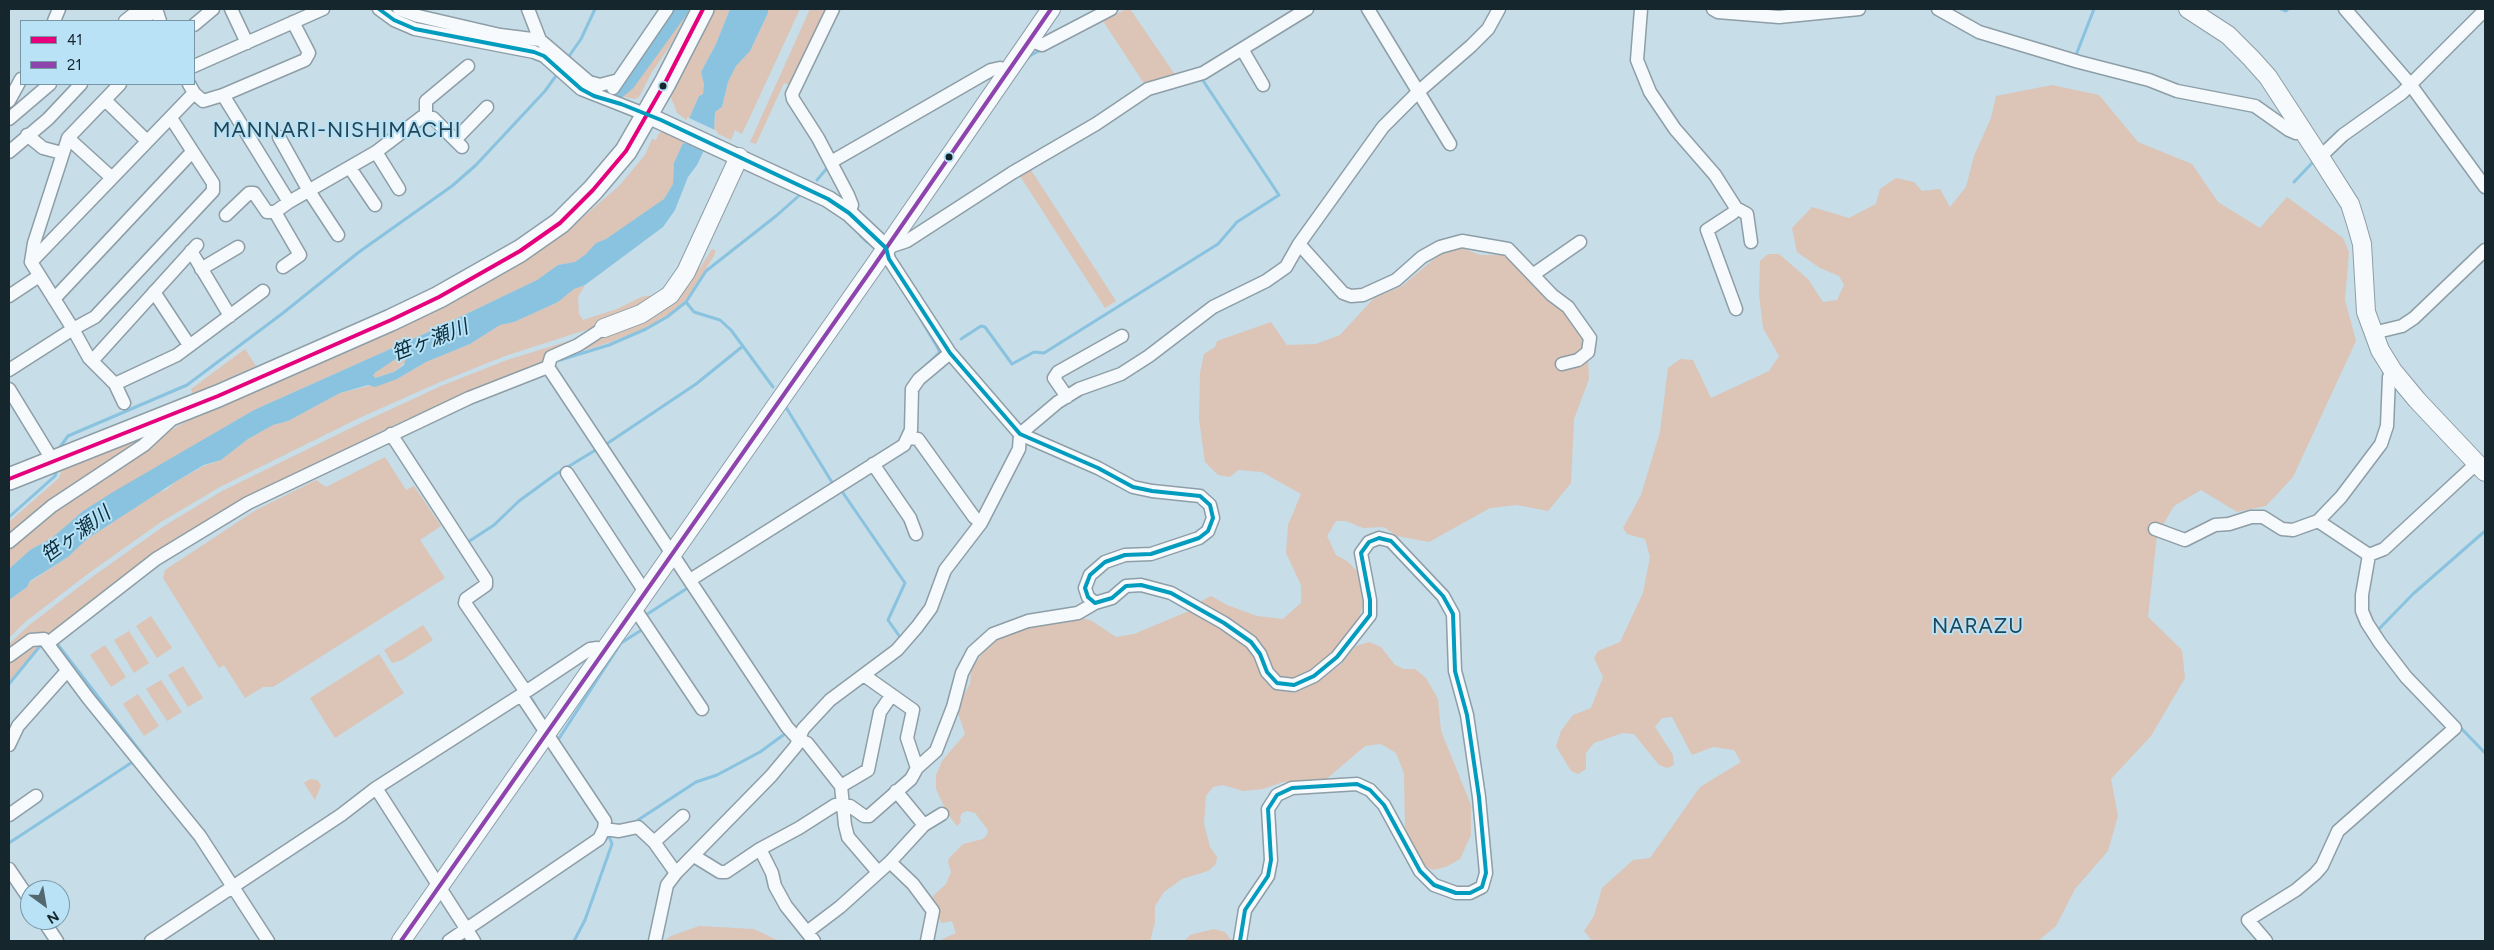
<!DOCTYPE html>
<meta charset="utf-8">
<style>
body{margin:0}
#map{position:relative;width:2494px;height:950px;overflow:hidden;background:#c7dde8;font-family:Figtree,sans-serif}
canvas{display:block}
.frame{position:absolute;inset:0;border:10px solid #16262d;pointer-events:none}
.legend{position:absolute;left:20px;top:20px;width:175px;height:65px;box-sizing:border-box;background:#b9e2f6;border:1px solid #7897a6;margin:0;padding:6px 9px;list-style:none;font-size:15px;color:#16262d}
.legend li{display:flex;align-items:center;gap:10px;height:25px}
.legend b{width:25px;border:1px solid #7897a6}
.north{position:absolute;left:20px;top:880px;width:50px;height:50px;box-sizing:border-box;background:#b9e2f6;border:1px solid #7897a6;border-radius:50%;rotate:148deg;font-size:14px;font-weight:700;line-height:20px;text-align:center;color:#16262d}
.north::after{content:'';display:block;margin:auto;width:18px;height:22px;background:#54666e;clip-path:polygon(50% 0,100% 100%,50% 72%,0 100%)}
</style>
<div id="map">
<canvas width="2494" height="950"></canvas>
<div class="frame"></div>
<ul class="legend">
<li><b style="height:6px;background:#e5007d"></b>41</li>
<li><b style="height:6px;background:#8e44ad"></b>21</li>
</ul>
<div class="north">N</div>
</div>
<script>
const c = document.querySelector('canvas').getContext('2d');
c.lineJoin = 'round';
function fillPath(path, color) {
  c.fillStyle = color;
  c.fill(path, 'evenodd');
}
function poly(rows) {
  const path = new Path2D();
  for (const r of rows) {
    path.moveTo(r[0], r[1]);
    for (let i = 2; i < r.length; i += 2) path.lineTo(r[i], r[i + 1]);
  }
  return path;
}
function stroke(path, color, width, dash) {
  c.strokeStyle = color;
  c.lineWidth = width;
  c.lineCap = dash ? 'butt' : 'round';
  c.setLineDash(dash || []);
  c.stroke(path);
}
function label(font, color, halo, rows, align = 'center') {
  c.font = font + ' Figtree,"Noto Sans JP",sans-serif';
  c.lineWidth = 4;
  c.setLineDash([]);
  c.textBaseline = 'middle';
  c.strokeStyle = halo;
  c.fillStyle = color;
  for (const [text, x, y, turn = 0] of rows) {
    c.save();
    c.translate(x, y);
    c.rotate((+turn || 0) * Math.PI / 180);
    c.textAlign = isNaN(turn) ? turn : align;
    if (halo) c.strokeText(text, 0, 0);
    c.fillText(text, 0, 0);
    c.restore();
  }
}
const green = poly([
 [669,9,689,9,672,43,652,72,639,97,635,99,615,95,616,86],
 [710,9,730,9,716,44,701,72,704,84,703,94,699,96,688,121,677,113,670,95],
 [768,9,800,9,742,134,735,130,731,140,714,132,715,112,722,107,728,82,736,66,750,51,768,13],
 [810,9,826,9,790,85,784,83,756,144,750,142],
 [1126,9,1130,9,1176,76,1145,85,1103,21],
 [2052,85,2099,95,2138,142,2192,164,2218,202,2260,228,2287,197,2343,238,2349,252,2345,300,2356,341,2293,477,2266,506,2237,512,2201,490,2174,506,2157,535,2148,617,2182,650,2185,678,2151,736,2111,779,2118,816,2108,851,2075,889,2056,926,2038,941,1590,941,1591,939,1584,931,1594,916,1602,888,1633,860,1650,858,1700,787,1741,762,1734,750,1713,747,1692,755,1672,717,1662,718,1655,727,1673,755,1674,765,1667,768,1659,765,1634,734,1623,733,1594,743,1586,753,1586,769,1578,774,1571,771,1556,746,1561,731,1573,715,1591,708,1603,677,1594,658,1598,651,1620,642,1643,593,1650,557,1645,539,1627,534,1623,528,1641,495,1660,432,1668,368,1680,359,1693,360,1711,398,1769,371,1779,356,1763,328,1759,294,1760,261,1768,254,1779,254,1808,279,1823,302,1837,300,1844,285,1839,276,1820,268,1797,252,1792,228,1812,207,1849,218,1876,204,1880,189,1896,178,1914,182,1922,191,1940,189,1950,207,1966,187,1974,156,1991,118,1996,96],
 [663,132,681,137,683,143,674,163,673,184,664,199,655,206,606,239,596,243,586,254,575,262,558,265,537,280,435,329,254,410,83,511,52,538,30,550,9,569,9,550,55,511,173,429,203,411,567,231,619,186,645,155,652,139,656,140,659,133],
 [1031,170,1116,301,1105,308,1020,176],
 [1462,248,1480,255,1506,255,1566,310,1587,340,1589,379,1574,419,1571,483,1548,511,1517,505,1490,508,1429,542,1397,536,1384,527,1363,528,1346,521,1336,521,1327,536,1336,555,1347,561,1358,572,1364,601,1357,625,1318,666,1294,681,1279,679,1270,671,1264,653,1205,609,1201,601,1211,596,1227,605,1257,616,1283,619,1301,603,1301,585,1286,553,1288,525,1301,494,1262,472,1238,470,1230,477,1218,475,1205,462,1199,419,1200,373,1204,354,1215,347,1217,341,1271,322,1287,345,1316,344,1340,335,1374,298,1402,286,1441,253],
 [712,249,715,250,715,254,701,277,685,301,667,316,646,328,608,343,560,358,696,267,700,268],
 [585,285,578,297,579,314,583,320,617,309,641,297,668,293,604,324,505,356,440,382,357,419,220,487,161,522,89,573,25,622,9,638,9,600,27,587,30,582,68,557,87,539,159,492,166,490,175,482,204,466,221,460,248,439,273,425,288,421,340,393,397,379,426,362,470,344,500,325,514,322,558,302,574,289],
 [591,334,546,361,467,392,392,426,245,499,49,635,9,653,9,644,28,626,92,577,164,526,222,491,359,424,441,386,507,360],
 [245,349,256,366,193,394,191,389],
 [405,355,407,361,394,372,375,378,373,375,376,372,387,363],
 [156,425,140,440,70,485,68,491,9,537,9,522,59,478,64,463],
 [385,457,406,490,414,486,441,526,420,540,445,578,273,687,263,687,245,698,224,665,219,668,163,578,165,570,256,510,316,480,326,487],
 [1189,611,1222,627,1249,647,1262,677,1272,688,1294,693,1316,682,1340,665,1356,646,1369,642,1381,647,1395,665,1404,669,1415,669,1426,678,1438,699,1441,731,1471,805,1471,835,1460,859,1446,867,1433,870,1422,865,1408,843,1405,828,1404,773,1396,753,1381,744,1365,746,1323,782,1308,784,1283,782,1263,789,1243,791,1223,785,1213,787,1206,796,1204,824,1210,847,1217,857,1216,864,1208,871,1182,879,1164,892,1155,906,1155,922,1150,941,938,941,956,933,952,921,942,923,938,918,932,900,933,896,946,884,951,872,948,862,949,858,963,844,983,839,987,835,988,830,975,813,967,811,962,813,960,817,961,822,957,826,947,813,936,789,936,775,942,761,965,734,957,710,958,704,970,684,971,670,986,648,998,638,1032,625,1080,617,1092,621,1116,637,1134,634],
 [151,616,172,648,157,658,136,626],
 [423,625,433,640,402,660,392,663,384,650],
 [129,631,149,663,134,673,114,640],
 [33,643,39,645,9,682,9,660],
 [105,645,126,677,111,687,90,655],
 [379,654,404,693,335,738,310,698],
 [183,666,203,698,188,707,168,675],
 [161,680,182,712,167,721,146,689],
 [138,694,159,726,144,736,123,704],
 [310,779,317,780,321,785,315,800,304,783],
 [699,926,754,929,779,941,664,941,671,936],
 [1214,929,1225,932,1232,941,1184,941,1190,935]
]);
const water = poly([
 [730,9,768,9,768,13,750,51,736,66,728,82,722,107,715,112,714,132,688,121,699,96,703,94,704,84,701,72,716,44],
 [683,143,705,148,697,165,688,177,675,210,663,227,585,285,574,289,558,302,514,322,500,325,470,344,426,362,397,379,375,387,368,385,340,393,288,421,273,425,248,439,221,460,204,465,175,482,87,539,68,557,30,581,27,587,9,600,9,569,30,550,52,538,83,511,113,492,254,410,435,329,537,280,558,265,575,262,586,254,596,243,606,239,664,199,673,184,674,163],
 [400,356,406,357,404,365,394,372,375,378,373,375,376,372]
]);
const pier = poly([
 [687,117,717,131,717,133,713,135,687,123]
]);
const stream = poly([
 [2281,9,2286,11,2288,9],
 [1031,55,1043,49],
 [2076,55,2094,9],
 [567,59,581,39,595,9],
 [1025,61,1031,55],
 [817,180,828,167],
 [2294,182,2313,162],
 [860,235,867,242],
 [686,302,694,312,720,320,731,330,773,387],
 [920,318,939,350,939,353,922,369],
 [961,339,981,326,985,327,1012,364,1034,352,1044,353,1218,244,1237,222,1279,195,1200,76],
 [560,360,609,345,646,329,667,317,686,302,706,271,776,216,802,193],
 [784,404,833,484],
 [605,445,696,384,743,346],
 [60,447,68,436,187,385,283,313,359,252,452,186,476,165,545,91,558,73],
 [841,490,905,583,888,620,902,640],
 [9,517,55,476,57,469],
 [468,542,494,525,519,501,556,474,599,448],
 [646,615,689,587],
 [2377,631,2413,594,2485,531],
 [55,641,160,777],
 [9,684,40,646],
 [531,694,529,695,536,706],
 [2460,727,2485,753],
 [558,740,621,643,640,631],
 [638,820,696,782,717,775,760,752,786,733],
 [9,843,134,761],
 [460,941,468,936],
 [574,941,585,920,612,844,609,836,604,841]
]);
const river = poly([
 [390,9,415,22,448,28],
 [581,82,597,90,615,91,626,82,679,9]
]);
const minor = poly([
 [156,9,160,21],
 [231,9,247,43],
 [379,9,394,20,415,29,534,52,544,56,581,89,647,115],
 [399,9,418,16,500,35,540,40,589,82,600,85,615,81],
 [528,9,540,40],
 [833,9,792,94,793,99,818,138,848,195,852,205,849,213],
 [1368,9,1450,144],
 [1641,9,1637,60,1650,92,1675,129,1715,175,1736,208,1747,214,1751,242],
 [1713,9,1718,12,1779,17,1859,9],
 [1938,9,1979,32,2079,62,2149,80,2177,91,2255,106,2289,130,2296,133,2302,131],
 [2345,9,2410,84,2485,187],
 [54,21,59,9],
 [125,21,140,9],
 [141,21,156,9],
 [194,25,213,9],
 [1029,40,1042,45,1111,9],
 [1242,49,1263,85],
 [194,66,323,9],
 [613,88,667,9],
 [194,93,203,101,223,95,289,202,376,152,422,117,433,118,462,147],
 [223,95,305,60,309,53,293,22],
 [105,100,147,141],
 [9,101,21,79],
 [426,118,426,101,468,66],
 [9,119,50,84],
 [27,135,43,148,62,153],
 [279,137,309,191,338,235],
 [68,138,112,178],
 [455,140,487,107],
 [9,152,48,119,81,84],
 [376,152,399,189],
 [2320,157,2343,135,2402,93,2485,10],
 [831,162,991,70,1000,68,1007,73],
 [350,168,375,205],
 [226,215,249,193,254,193,267,212,275,212],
 [1299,244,1343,293,1351,296,1363,295,1396,280,1422,257,1440,247,1462,241,1508,249,1552,295,1568,307,1590,338,1588,352,1578,360,1562,364],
 [191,251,230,316],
 [31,262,34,243,68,138,120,84],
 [283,267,300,255,275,212,289,202],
 [201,269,238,247],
 [1534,274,1580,242],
 [154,292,189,345],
 [9,296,39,276],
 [54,299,192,152],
 [1736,309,1707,230,1733,213,1736,208],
 [604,328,578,345,551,357,548,367,787,727,798,739,807,743,841,786,845,825,848,837,878,872],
 [2373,333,2402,326,2414,318,2485,250],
 [92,361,197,245],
 [9,370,73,329,31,262,194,93,189,84],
 [115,384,177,355,263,291],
 [9,389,53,461],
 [1067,397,1054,378,1058,372,1122,336],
 [124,403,115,384,89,358,73,329,95,317,213,191,213,183,171,118],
 [391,434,486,580,486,585,466,599,465,603,526,692],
 [909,438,918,439,974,517,981,523],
 [873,464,910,518,916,534],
 [567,473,641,586,648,589],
 [2155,529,2185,540,2215,525,2229,524,2251,517,2263,517,2282,529,2293,530,2318,521],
 [9,542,52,506,144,445,172,419],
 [2369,555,2384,549,2477,463],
 [690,580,904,445,911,430,912,389,919,379,950,353],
 [635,609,702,709],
 [48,643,156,559,248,503,469,398,548,367],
 [9,656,31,640,44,639,88,698,200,836,268,941],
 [521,695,590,649,597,648,603,653],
 [9,745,18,726,67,671],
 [917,768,936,751,953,707,962,673,973,652,993,634,1028,621,1078,613,1095,603],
 [841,786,868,770,880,712,891,696],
 [376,788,474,941],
 [896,791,924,825],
 [9,815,36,796],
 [604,829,619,831,638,827,654,842,676,873],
 [654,842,683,816],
 [760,849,772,873,775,886,786,906,814,941],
 [694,856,720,872,726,872,760,849,799,828,835,805,850,806,864,816,869,816,911,779,917,768,907,738,913,710,865,676],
 [890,862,913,884,933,911,927,941],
 [9,869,30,900],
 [43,920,57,941],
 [807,932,840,907,890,862,924,825,942,814],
 [151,941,341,815,376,788,521,695,605,821,604,829,599,839,449,941],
 [655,941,667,885,676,873,771,776,796,746,803,729,830,700,897,650,917,627,931,608,945,570,981,523,1019,449,1020,434,1058,402,1079,389,1121,374,1149,356,1213,307,1266,281,1286,267,1299,244,1383,127,1418,92,1471,46,1488,29,1499,9],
 [1240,941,1245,910,1268,876,1271,860,1268,809,1277,795,1292,788,1357,784,1370,790,1384,805,1420,871,1434,885,1456,893,1470,893,1482,887,1486,873,1479,797,1467,715,1455,671,1453,614,1443,596,1391,541,1379,538,1369,542,1361,553,1370,600,1370,615,1337,657,1314,676,1294,685,1277,683,1267,672,1260,654,1251,642,1224,623,1171,593,1141,585,1126,586,1112,598,1095,603,1088,597,1085,588,1090,575,1105,562,1125,555,1151,554,1199,538,1208,531,1213,518,1210,505,1200,496,1152,491,1133,487,1098,468,1020,434,950,353,889,259,886,248,907,241,1012,173,1096,124,1148,89,1203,73,1307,9],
 [2266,941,2248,920,2296,890,2315,874,2322,866,2338,831,2455,728,2406,677,2380,643,2367,623,2362,611,2362,595,2369,555,2318,521,2341,497,2381,444,2387,426,2389,377,2393,371]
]);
const tertiary = poly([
 [647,115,828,199,849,213,886,248]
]);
const secondary = poly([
 [2188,9,2228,35,2251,58,2268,77,2320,157,2350,204,2356,223,2362,244,2366,312,2380,350,2393,371,2417,400,2485,472],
 [604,328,641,314,670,295,686,272,739,157],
 [401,941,876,263,1051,9]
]);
const trunk = poly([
 [9,479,218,396,391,320,439,297,520,251,560,223,593,190,626,151,665,83,703,9]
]);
const bus1 = poly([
 [9,479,218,396,391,320,439,297,520,251,560,223,593,190,626,151,665,83,703,9]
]);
const bus2 = poly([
 [401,941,876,263,1051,9]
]);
const bus3 = poly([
 [379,9,394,20,415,29,534,52,544,56,581,89,594,96,621,104,661,120,828,199,849,213,886,248,889,259,950,353,1020,434,1098,468,1133,487,1152,491,1200,496,1210,505,1213,518,1208,531,1199,538,1151,554,1125,555,1105,562,1090,575,1085,588,1088,597,1095,603,1112,598,1126,586,1141,585,1171,593,1224,623,1251,642,1260,654,1267,672,1277,683,1294,685,1314,676,1337,657,1370,615,1370,600,1361,553,1369,542,1379,538,1391,541,1443,596,1453,614,1455,671,1467,715,1479,797,1486,873,1482,887,1470,893,1456,893,1434,885,1420,871,1384,805,1370,790,1357,784,1292,788,1277,795,1268,809,1271,860,1268,876,1245,910,1240,941]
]);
const markers = [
 [663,86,4.5,"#16262d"],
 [949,157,4.5,"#16262d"]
];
const waterNames = [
 ["笹ヶ瀬川",430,341,-21],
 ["笹ヶ瀬川",76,535,-36]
];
const quarterNames = [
 ["MANNARI-NISHIMACHI",337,131],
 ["NARAZU",1978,627]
];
fillPath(green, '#dcc4b6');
fillPath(water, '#89c3df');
fillPath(pier, '#c7dde8');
stroke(stream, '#89c3df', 3);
stroke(river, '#89c3df', 19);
stroke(minor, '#8d9ea7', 15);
stroke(tertiary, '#8d9ea7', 19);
stroke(secondary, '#8d9ea7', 20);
stroke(trunk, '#8d9ea7', 24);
stroke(minor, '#f7fafc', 12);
stroke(tertiary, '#f7fafc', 16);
stroke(secondary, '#f7fafc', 18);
stroke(trunk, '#f7fafc', 21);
stroke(bus1, '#e5007d', 4);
stroke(bus2, '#8e44ad', 4);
stroke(bus3, '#029cbe', 4);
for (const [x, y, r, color] of markers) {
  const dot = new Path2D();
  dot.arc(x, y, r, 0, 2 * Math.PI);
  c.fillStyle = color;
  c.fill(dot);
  stroke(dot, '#b9e2f6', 2);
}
label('italic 20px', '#0c2f3d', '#b9e2f6', waterNames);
c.letterSpacing = '1px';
label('21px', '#214657', '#b9e2f6', quarterNames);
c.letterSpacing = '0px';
</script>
